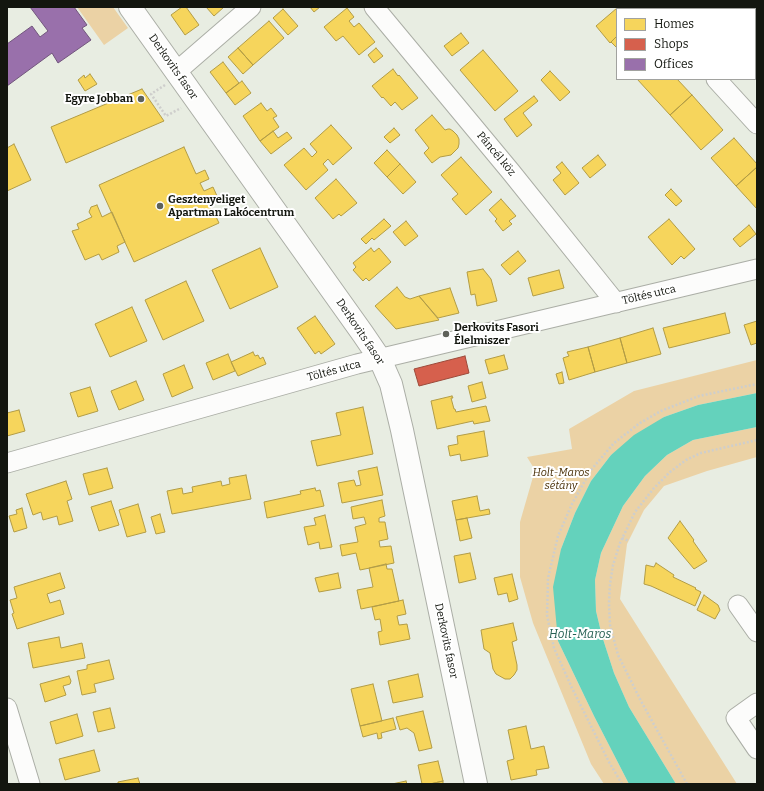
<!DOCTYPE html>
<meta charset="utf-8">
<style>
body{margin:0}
#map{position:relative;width:764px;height:791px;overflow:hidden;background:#e8ede2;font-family:Bitter,serif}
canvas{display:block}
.frame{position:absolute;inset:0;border:8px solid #13160f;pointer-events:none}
.legend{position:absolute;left:616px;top:8px;width:140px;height:72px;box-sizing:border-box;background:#fff;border:1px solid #a1a29f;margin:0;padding:5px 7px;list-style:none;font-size:12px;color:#13160f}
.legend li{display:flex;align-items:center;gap:8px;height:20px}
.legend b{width:20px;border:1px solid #a1a29f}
</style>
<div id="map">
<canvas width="764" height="791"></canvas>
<div class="frame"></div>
<ul class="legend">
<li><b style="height:11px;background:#f6d55c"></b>Homes</li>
<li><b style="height:11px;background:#d6604d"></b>Shops</li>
<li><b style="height:11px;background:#9970ab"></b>Offices</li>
</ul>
</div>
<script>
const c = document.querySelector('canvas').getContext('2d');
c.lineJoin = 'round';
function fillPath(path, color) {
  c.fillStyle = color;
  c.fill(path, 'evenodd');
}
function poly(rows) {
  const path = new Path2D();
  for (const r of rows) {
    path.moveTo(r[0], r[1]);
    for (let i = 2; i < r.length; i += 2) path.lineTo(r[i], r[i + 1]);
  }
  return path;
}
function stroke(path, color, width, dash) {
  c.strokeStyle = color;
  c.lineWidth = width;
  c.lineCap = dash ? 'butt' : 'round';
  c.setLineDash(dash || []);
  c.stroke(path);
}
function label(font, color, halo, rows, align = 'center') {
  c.font = font + ' Bitter,serif';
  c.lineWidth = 4;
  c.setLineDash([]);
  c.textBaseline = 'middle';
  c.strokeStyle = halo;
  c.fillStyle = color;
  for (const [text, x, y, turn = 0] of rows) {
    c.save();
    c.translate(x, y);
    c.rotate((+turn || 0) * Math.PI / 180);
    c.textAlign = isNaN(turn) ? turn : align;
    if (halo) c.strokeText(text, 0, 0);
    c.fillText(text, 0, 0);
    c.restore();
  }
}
const green = poly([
 [77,7,113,7,128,28,104,45],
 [757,360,757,393,698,405,664,417,611,455,591,481,575,513,561,549,558,641,594,716,629,784,604,784,591,764,533,623,520,577,520,522,535,470,527,457,572,449,569,429,634,391],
 [757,427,757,457,707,471,664,486,644,510,627,544,620,599,737,784,676,784,629,707,614,673,602,636,596,611,595,580,601,553,623,506,645,476,667,455,693,440]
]);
const water = poly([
 [757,393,757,427,693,440,667,455,645,476,623,506,601,553,595,580,596,611,602,636,614,673,629,707,676,784,629,784,594,716,558,641,553,587,561,549,575,513,591,481,611,455,634,435,664,417,698,405]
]);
const homes = poly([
 [182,7,186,7,199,25,185,35,171,15,182,7],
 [206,7,224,7,214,16,206,7],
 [310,7,320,7,314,12,310,7],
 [745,7,757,7,755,9,747,9,745,7],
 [347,8,354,17,349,21,354,27,359,23,375,42,359,55,343,36,336,41,324,27,347,8],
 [617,8,618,9,617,9,617,36,610,43,596,26,617,8],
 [283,9,298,26,288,35,273,18,283,9],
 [269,21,284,38,253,65,238,48,269,21],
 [461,33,469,43,452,56,444,46,461,33],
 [617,36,617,48,611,42,617,36],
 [238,48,253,65,243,74,228,57,238,48],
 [376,48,383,56,374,63,368,55,376,48],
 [755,48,757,50,757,64,755,66,755,48],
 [483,50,518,91,495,111,460,70,483,50],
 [223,62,239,83,226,93,210,72,223,62],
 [393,69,398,76,399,75,418,98,402,110,395,102,391,106,383,97,382,98,372,86,393,69],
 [550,71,570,92,560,101,541,80,550,71],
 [90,74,97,84,85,91,78,80,84,75,85,78,90,74],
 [637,79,677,79,692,95,670,115,637,79],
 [242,81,251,93,235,105,226,93,242,81],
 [142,89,164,121,66,163,51,127,142,89],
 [692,95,723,130,701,150,670,115,692,95],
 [534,96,538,101,523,113,532,125,517,137,504,119,534,96],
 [261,103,267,111,271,108,277,116,273,118,279,127,260,141,243,116,261,103],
 [432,115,445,130,448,129,450,129,453,131,457,135,459,139,459,144,458,148,451,155,440,157,432,163,424,153,429,148,415,130,432,115],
 [331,125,352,148,333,165,328,159,323,164,328,170,306,190,284,165,304,148,312,157,317,152,310,144,331,125],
 [394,128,400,135,390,143,384,137,394,128],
 [273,131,278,138,287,132,292,138,271,154,260,141,273,131],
 [734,138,757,164,757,167,736,186,711,158,734,138],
 [14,144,31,180,7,191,7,148,14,144],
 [184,147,196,174,205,170,209,179,200,183,204,191,213,187,217,196,208,200,219,223,134,262,99,185,184,147],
 [387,150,400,164,387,177,374,163,387,150],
 [598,155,606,165,590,178,582,168,598,155],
 [461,157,492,192,466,215,452,199,458,194,441,175,461,157],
 [562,162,579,183,565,195,553,180,561,173,556,167,562,162],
 [400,164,416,182,403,194,387,177,400,164],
 [757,167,757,209,736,186,757,167],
 [336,179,357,203,341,216,339,214,333,219,315,198,336,179],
 [671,189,682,201,676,206,665,195,671,189],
 [501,199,516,216,509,221,512,224,503,231,495,221,497,219,489,210,501,199],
 [97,205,102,217,112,212,125,242,117,246,119,252,102,260,99,254,85,260,72,231,79,229,77,224,92,217,89,212,91,207,97,205],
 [384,219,391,226,374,240,372,238,366,244,361,239,384,219],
 [669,219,695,249,684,259,681,256,672,265,648,237,669,219],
 [406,221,418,236,405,246,393,232,406,221],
 [749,225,756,234,740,247,733,239,749,225],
 [260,248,278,287,230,309,212,270,260,248],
 [371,248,374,252,379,248,391,262,369,281,366,278,363,281,353,270,356,267,353,263,371,248],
 [518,251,526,261,510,275,501,265,518,251],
 [483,269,491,279,497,301,477,306,475,294,471,295,467,272,483,269],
 [559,270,564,288,533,296,528,278,559,270],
 [186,281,204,321,163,340,145,300,186,281],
 [397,287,405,297,410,299,419,296,439,320,396,329,375,306,397,287],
 [450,288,459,313,438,318,419,296,450,288],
 [132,307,147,341,110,357,95,324,132,307],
 [725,313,730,333,669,348,663,328,725,313],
 [315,316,335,344,321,354,319,351,315,354,297,328,315,316],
 [757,321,757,343,751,345,744,325,757,321],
 [653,328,661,354,627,363,620,338,653,328],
 [620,338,627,363,595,372,588,347,620,338],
 [588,347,595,372,569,380,563,358,569,356,567,352,588,347],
 [253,352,255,356,258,355,260,359,263,357,266,364,238,376,231,362,253,352],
 [228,354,235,371,213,380,206,363,228,354],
 [504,355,508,369,489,374,485,360,504,355],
 [184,365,193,388,172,397,163,374,184,365],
 [562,372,564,383,559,384,556,374,562,372],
 [136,381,144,400,119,410,111,391,136,381],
 [482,382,486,398,472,402,468,386,482,382],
 [90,387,98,411,78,417,70,393,90,387],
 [452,396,453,398,451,398,454,409,455,409,456,412,486,406,490,421,474,424,473,421,437,429,431,401,452,396],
 [363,407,373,454,317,466,311,441,341,435,336,413,363,407],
 [19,410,25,431,7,436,7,413,19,410],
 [484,431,488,456,461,461,460,454,450,456,448,446,458,444,457,436,484,431],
 [377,467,383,495,342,503,338,483,354,480,356,486,361,485,358,471,377,467],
 [107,468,113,488,89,495,83,474,107,468],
 [246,475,251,499,172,514,167,491,182,488,183,494,193,492,192,487,221,481,222,486,230,484,229,478,246,475],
 [66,481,72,499,67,501,73,521,59,525,57,516,43,520,41,512,33,515,26,494,66,481],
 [315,488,316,491,320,490,324,506,267,518,264,502,301,494,300,491,315,488],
 [477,496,480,511,489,509,490,514,456,520,452,501,477,496],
 [382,500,385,516,379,518,379,522,385,522,388,539,379,541,380,547,391,546,394,563,360,570,356,553,342,556,340,545,358,542,355,527,366,524,364,517,353,519,351,507,382,500],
 [111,501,119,525,99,531,91,507,111,501],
 [138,504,146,532,127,537,119,510,138,504],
 [22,508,27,528,14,532,9,516,17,514,16,510,22,508],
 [160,514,165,532,156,534,151,517,160,514],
 [325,515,332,547,320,549,319,542,308,545,304,527,316,525,314,518,325,515],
 [467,518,472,538,460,541,456,520,467,518],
 [680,521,694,540,693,541,707,561,694,569,668,538,680,521],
 [470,553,476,579,459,583,454,556,470,553],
 [656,563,674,575,673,577,696,588,695,589,701,592,695,606,651,586,644,584,646,565,654,567,656,563],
 [386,564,387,569,392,569,399,601,361,609,357,590,373,587,369,568,386,564],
 [60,573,65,588,47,594,50,603,60,600,64,614,17,629,12,614,14,613,10,600,17,598,14,587,60,573],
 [338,573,341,588,319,592,315,578,338,573],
 [512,574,518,599,509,602,507,593,498,595,494,578,512,574],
 [704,595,718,605,720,610,715,619,697,610,704,595],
 [403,600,406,614,397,616,399,625,407,624,410,639,380,645,378,632,382,631,380,619,375,620,372,607,403,600],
 [513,623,517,640,512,642,517,665,517,670,514,675,510,679,505,679,496,674,493,669,490,653,484,649,481,630,513,623],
 [59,637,61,648,82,643,85,658,33,668,28,643,59,637],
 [109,660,114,679,94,684,96,692,82,695,77,671,87,669,87,665,109,660],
 [418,674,423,697,393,703,388,681,418,674],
 [69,676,71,681,70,684,63,686,66,695,45,702,40,684,69,676],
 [373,684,382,721,360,726,351,689,373,684],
 [110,708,115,728,98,732,93,712,110,708],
 [423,711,432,748,419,751,414,733,407,728,400,730,396,717,423,711],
 [77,714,83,736,56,744,50,722,77,714],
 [393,718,396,729,381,733,382,738,378,739,377,733,363,737,360,726,393,718],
 [526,726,531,749,544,746,549,768,536,770,537,775,511,780,507,761,514,759,508,730,526,726],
 [94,750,100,771,65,780,59,759,94,750],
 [438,761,443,781,430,784,422,784,418,765,438,761],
 [138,778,140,784,118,784,118,782,138,778],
 [406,781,407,784,392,784,406,781],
 [443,781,443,784,430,784,443,781]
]);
const shops = poly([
 [465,356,469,373,419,386,414,369,465,356]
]);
const offices = poly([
 [30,7,74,7,87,25,82,28,91,40,58,63,52,53,7,86,7,44,32,26,40,37,48,31,30,7]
]);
const path = poly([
 [165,85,151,94,166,116,181,108],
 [622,538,629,541],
 [622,784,609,762,572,688,554,648,547,615,548,578,558,536,572,504,591,470,614,443,640,423,661,411,699,396,757,384],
 [687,784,641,701,618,655,610,625,609,604,610,584,613,565,620,543,635,512,654,488,670,472,686,460,701,453,757,440]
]);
const minor = poly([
 [374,7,511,172,616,303],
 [651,7,653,9],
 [176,72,251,7],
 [716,79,757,124],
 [7,463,357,364,757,269],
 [738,605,757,632],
 [757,703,736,718,757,749],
 [7,708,30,784]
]);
const tertiary = poly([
 [130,7,363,334,380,359,387,375,391,384,402,430,476,784]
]);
const markers = [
 [141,99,4,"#5e6159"],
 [160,206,4,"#5e6159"],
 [446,334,4,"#5e6159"]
];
const streetNames = [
 ["Derkovits fasor",173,67,55],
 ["Páncél köz",496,154,50],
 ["Töltés utca",649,295,-13],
 ["Derkovits fasor",360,332,56],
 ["Töltés utca",334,371,-15],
 ["Derkovits fasor",446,641,78]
];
const poiNames = [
 ["Egyre Jobban",133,99,"right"],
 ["Gesztenyeliget",168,200],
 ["Apartman Lakócentrum",168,213],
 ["Derkovits Fasori",454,328],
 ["Élelmiszer",454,341]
];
const parkNames = [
 ["Holt-Maros",561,473],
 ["sétány",561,486]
];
const waterNames = [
 ["Holt-Maros",580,635]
];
fillPath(green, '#ebd2a5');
fillPath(water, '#64d2bc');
fillPath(homes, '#f6d55c');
stroke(homes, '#b29c45', 1);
fillPath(shops, '#d6604d');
stroke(shops, '#9c4a3a', 1);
fillPath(offices, '#9970ab');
stroke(offices, '#71557c', 1);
stroke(minor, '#abaea6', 21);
stroke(tertiary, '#abaea6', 24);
stroke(path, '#cececc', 2.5, [2, 2]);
stroke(minor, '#fcfcfb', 19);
stroke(tertiary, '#fcfcfb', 22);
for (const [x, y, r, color] of markers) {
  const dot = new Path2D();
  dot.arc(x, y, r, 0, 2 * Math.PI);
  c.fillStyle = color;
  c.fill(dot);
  stroke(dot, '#fff', 1.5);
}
label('11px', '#13160f', '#fff', streetNames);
label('bold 11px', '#13160f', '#fff', poiNames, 'left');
label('italic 11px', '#4a3109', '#fff', parkNames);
label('italic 12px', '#266053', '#fff', waterNames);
</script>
